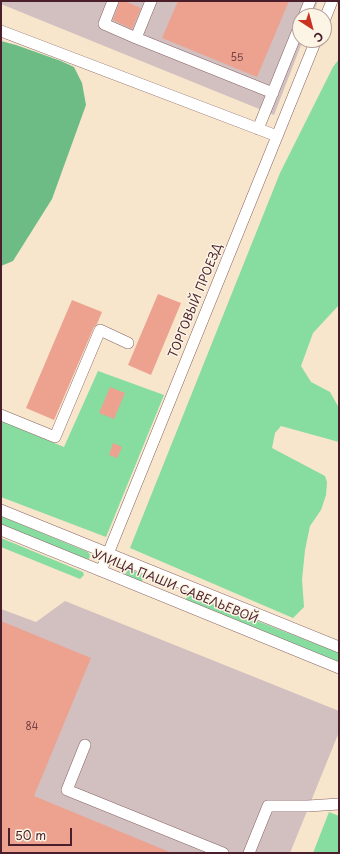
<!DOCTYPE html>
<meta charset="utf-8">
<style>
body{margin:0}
#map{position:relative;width:340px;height:854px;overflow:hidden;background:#f7e5cc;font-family:"Playpen Sans",sans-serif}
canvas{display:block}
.frame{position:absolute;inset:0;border:2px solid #4a1f2b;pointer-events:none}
.north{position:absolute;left:292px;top:8px;width:40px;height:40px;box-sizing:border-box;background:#fcf5e5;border:1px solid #b59f9b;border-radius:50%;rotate:144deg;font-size:11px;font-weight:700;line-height:16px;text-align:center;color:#4a1f2b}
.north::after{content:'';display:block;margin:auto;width:14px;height:18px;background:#c8321e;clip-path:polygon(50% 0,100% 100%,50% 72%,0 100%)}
.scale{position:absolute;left:8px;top:828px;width:64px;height:18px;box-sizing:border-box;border:2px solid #4a1f2b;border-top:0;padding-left:5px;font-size:12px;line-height:14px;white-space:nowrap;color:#4a1f2b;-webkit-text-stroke:3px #fcf5e5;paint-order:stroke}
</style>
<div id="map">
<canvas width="340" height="854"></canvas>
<div class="frame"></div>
<div class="north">С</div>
<div class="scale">50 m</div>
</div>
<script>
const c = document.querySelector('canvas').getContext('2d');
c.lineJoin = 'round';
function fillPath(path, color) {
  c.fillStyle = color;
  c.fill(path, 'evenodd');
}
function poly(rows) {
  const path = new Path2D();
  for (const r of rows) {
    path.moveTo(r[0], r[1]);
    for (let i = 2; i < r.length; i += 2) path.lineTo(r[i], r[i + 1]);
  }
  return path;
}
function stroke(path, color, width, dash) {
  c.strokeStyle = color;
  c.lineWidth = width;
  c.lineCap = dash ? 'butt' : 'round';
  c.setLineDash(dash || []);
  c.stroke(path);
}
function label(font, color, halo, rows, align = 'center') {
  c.font = font + ' "Playpen Sans",sans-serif';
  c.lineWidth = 3;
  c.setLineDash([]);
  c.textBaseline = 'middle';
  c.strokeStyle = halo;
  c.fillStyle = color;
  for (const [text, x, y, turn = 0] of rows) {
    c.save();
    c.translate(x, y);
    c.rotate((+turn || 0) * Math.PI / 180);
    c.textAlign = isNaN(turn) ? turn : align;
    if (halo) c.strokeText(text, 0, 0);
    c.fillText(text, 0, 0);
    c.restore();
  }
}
const industrial = poly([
 [1,1,318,1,312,16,300,16,300,40,303,40,274,115,1,4],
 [65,601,339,711,339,732,290,853,1,853,1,609,36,622]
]);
const green = poly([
 [339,59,339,305,313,333,301,366,311,382,330,392,339,408,339,442,281,426,275,433,272,448,325,476,327,482,326,495,321,510,310,526,305,550,302,580,304,607,293,618,130,548,280,173,333,67],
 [98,371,164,395,106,537,1,497,1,421,64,447],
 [1,516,88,552,90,555,89,559,86,560,1,525],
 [1,538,83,572,84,575,80,579,1,547],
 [130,569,143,575,144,578,141,582,125,575,127,571],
 [191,595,339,653,339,663,188,603,186,598],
 [329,812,339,816,339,853,313,853]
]);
const forest = poly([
 [1,41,16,45,61,61,74,67,82,83,86,105,52,199,13,261,1,266]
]);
const building = poly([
 [120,1,124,1,141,8,132,29,113,20],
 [178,1,289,1,257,77,162,38],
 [158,294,181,303,151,375,128,365],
 [72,300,102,312,97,324,94,327,54,420,26,408],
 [110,387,125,393,114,419,99,413],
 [113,443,122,447,117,458,109,455],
 [1,621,91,658,34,796,172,853,1,853]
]);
const minor = poly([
 [113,1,104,24,136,38],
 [151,1,136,38,273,93],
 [304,16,310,1],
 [324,21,332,1],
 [1,31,277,136],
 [258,129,300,25],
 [1,415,55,437,100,330,128,343],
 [1,510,339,647],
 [1,530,339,668],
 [101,571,316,40],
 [85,745,67,790,223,853],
 [249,853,268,806,308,806,339,804]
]);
const numberNames = [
 ["55",237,58],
 ["84",32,727]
];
const streetNames = [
 ["ТОРГОВЫЙ ПРОЕЗД",196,301,-68],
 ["УЛИЦА ПАШИ САВЕЛЬЕВОЙ",175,587,22]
];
fillPath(industrial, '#d2bfc0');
fillPath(green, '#87dca0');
fillPath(forest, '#6dbc86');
fillPath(building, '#eda290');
stroke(minor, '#876463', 12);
stroke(minor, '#fff', 11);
label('10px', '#734044', null, numberNames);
label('12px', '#4a1f2b', '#fcf5e5', streetNames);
</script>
